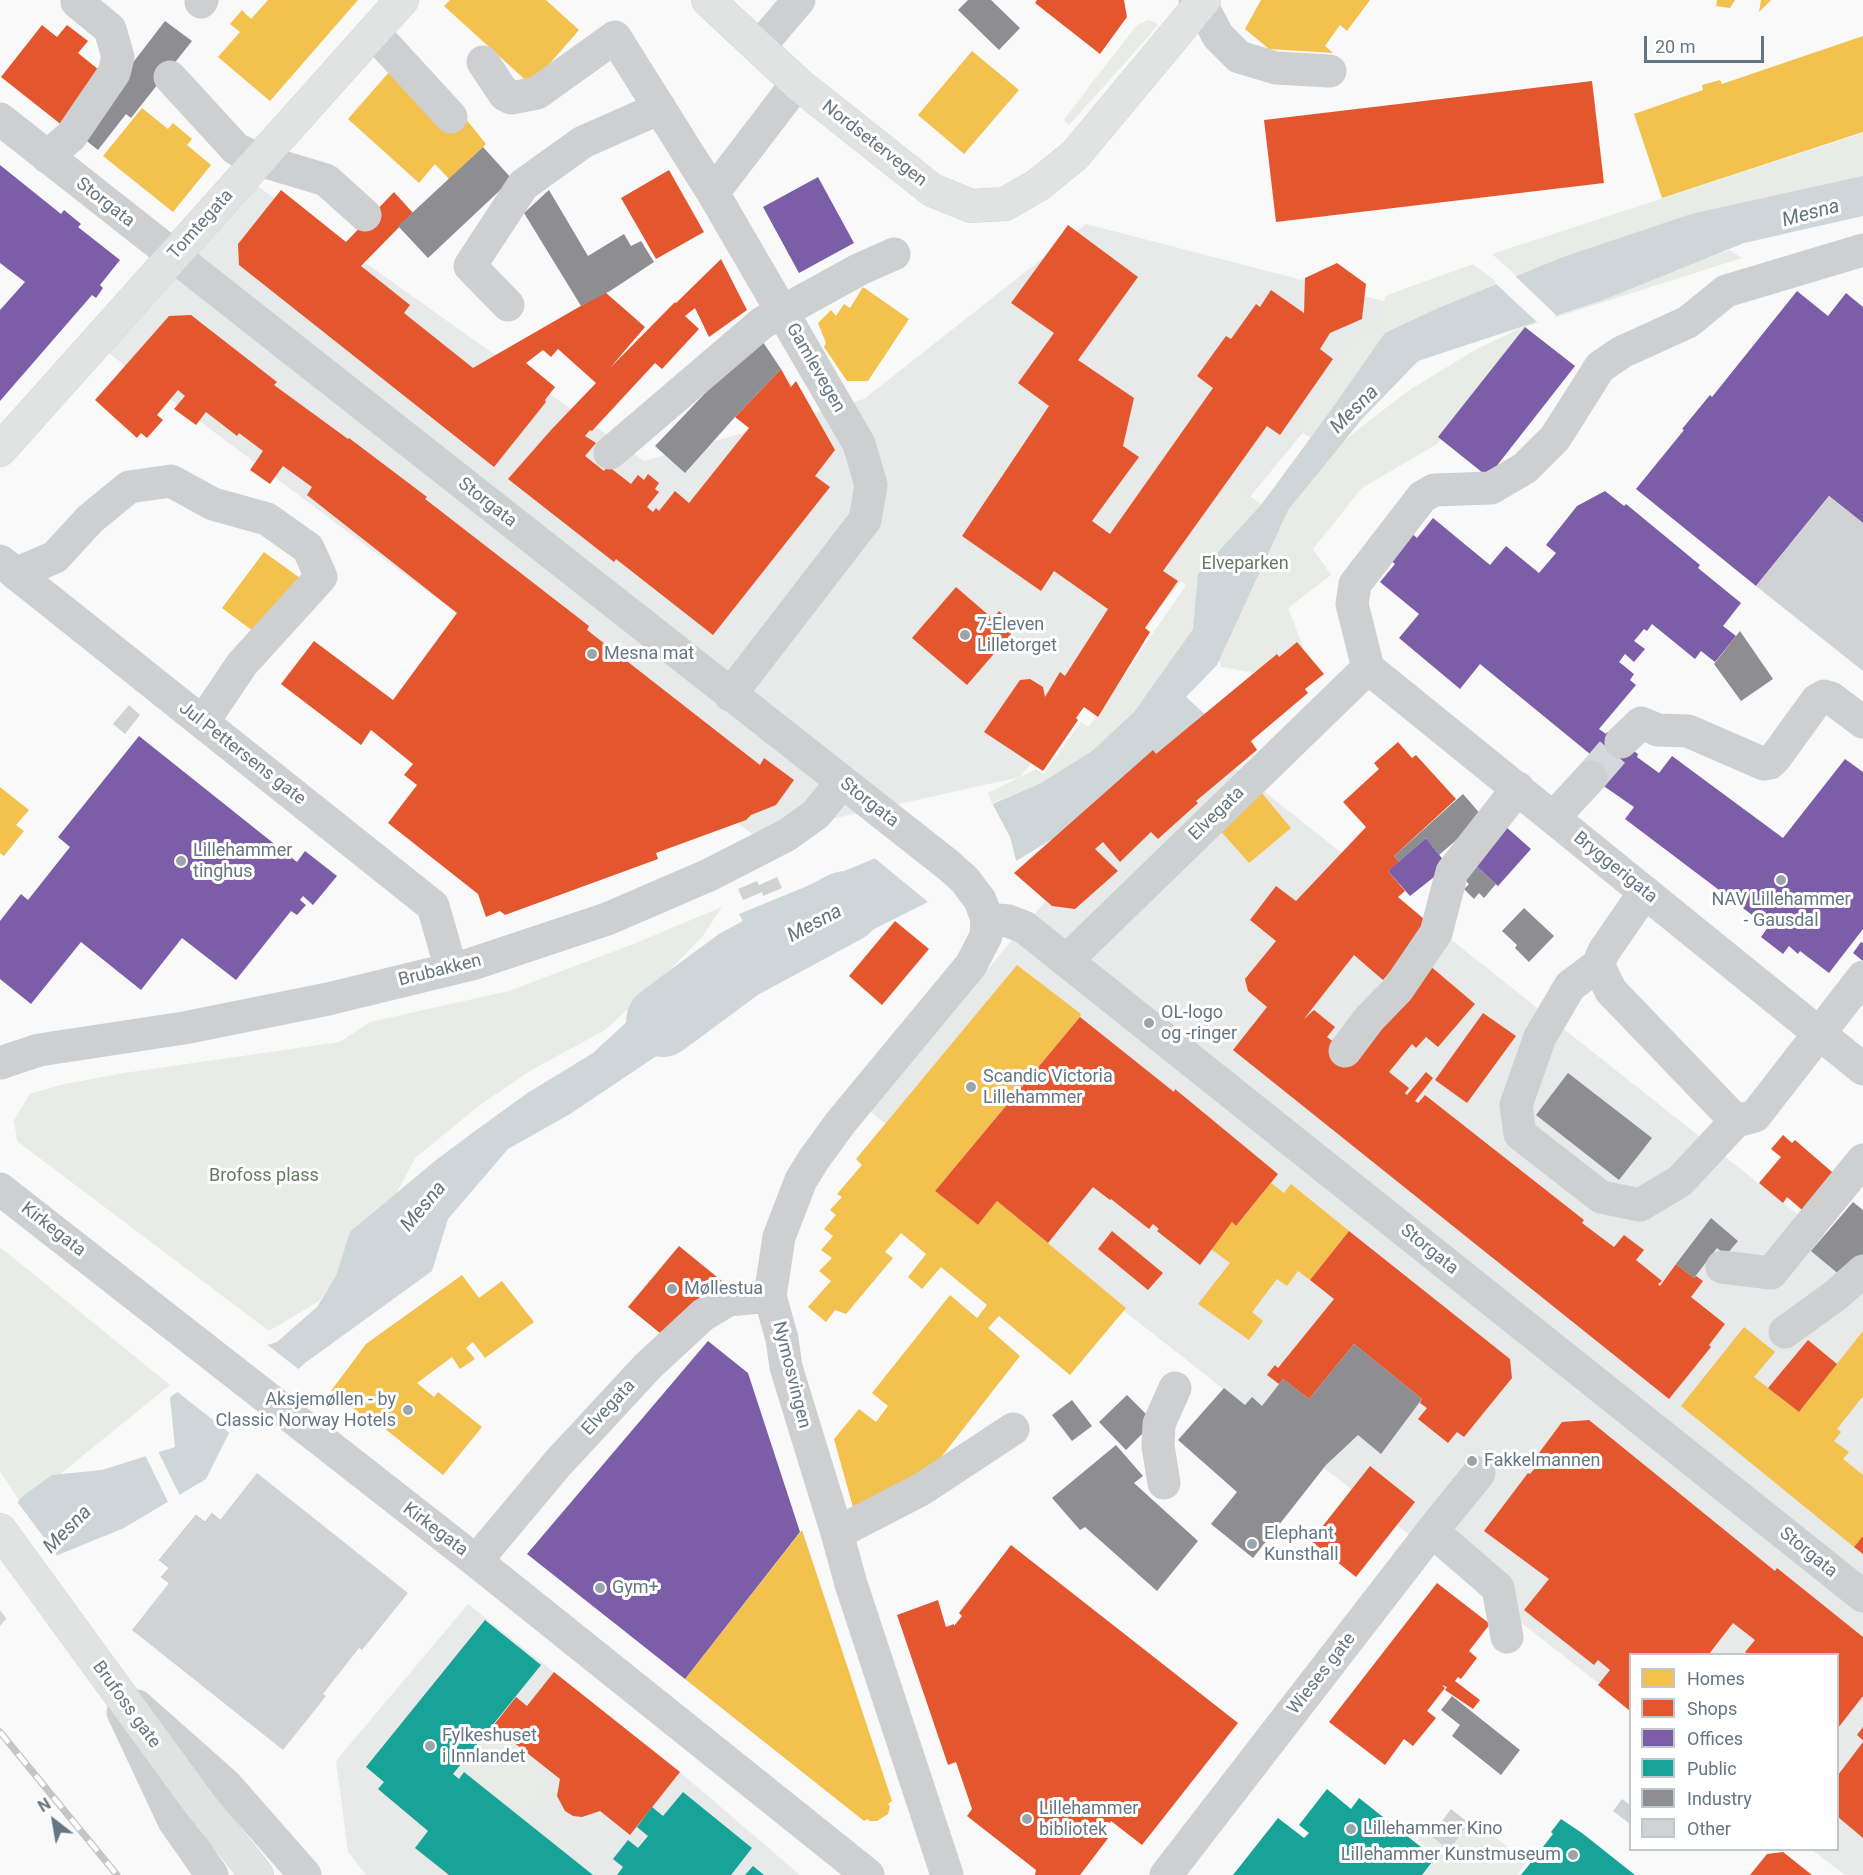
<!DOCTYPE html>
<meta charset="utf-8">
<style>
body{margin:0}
#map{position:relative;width:1863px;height:1875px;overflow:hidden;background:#f9f9f9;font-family:Roboto,sans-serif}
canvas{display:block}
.legend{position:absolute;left:1629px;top:1653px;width:210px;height:198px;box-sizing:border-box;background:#fff;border:2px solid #c1c8cd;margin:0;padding:8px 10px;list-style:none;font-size:18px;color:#657683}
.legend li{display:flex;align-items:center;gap:12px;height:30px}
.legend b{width:30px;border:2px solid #c1c8cd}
.north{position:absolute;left:24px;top:1791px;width:60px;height:60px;-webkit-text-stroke:4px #fff;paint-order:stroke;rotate:329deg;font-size:16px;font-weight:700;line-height:24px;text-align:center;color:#657683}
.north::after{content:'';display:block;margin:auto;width:21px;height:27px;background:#657683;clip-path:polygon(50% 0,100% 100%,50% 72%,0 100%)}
.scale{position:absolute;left:1644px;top:36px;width:120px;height:27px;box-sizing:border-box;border:3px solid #657683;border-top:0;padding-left:8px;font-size:18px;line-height:21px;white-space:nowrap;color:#657683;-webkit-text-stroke:4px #fff;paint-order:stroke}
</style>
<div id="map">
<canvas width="1863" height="1875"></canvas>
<ul class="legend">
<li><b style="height:16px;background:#f2c14e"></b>Homes</li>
<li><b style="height:16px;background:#e4572e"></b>Shops</li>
<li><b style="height:16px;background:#7b5ea7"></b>Offices</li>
<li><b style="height:16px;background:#17a398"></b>Public</li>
<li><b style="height:16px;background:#8d8d92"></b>Industry</li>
<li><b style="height:16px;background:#d0d2d3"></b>Other</li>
</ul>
<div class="north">N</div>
<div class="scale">20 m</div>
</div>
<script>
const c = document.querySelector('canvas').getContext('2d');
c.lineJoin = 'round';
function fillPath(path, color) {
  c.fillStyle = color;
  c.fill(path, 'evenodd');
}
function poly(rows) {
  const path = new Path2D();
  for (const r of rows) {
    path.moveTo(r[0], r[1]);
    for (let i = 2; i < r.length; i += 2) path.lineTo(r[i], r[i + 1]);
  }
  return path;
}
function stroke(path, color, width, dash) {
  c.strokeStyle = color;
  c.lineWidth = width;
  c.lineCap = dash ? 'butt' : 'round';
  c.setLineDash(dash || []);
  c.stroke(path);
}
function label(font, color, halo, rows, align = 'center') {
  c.font = font + ' Roboto,sans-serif';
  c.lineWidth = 6;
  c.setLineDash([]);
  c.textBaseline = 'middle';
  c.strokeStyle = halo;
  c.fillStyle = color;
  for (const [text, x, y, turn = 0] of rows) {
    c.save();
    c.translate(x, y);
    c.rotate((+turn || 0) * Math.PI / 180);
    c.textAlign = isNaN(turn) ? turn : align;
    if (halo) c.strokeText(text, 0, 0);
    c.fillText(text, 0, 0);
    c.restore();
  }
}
const built = poly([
 [256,185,644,461,864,399,1086,224,1406,307,1020,777,755,836,107,352],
 [1189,732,1863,1266,1863,1875,1845,1875,1812,1850,1838,1850,1838,1654,1630,1654,1630,1708,868,1110],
 [468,1604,680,1772,800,1875,366,1875,348,1852,336,1761]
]);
const green = poly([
 [1149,20,1158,24,1148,37,1069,125,1064,120,1091,84,1137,25],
 [1863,133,1863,182,1520,279,1492,254],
 [1729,250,1742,258,1525,327,1437,444,1362,488,1313,549,1331,575,1288,608,1303,646,1283,662,1262,674,1221,667,1210,626,1193,629,1134,712,1092,751,1041,783,992,803,988,793,1036,769,1044,774,1081,722,1089,727,1186,585,1165,571,1230,481,1261,504,1305,449,1311,438,1293,426,1350,345,1382,321,1385,296,1473,264,1514,295,1404,353,1320,459,1408,391,1475,350,1556,311],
 [722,907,702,937,658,982,605,1030,530,1071,480,1105,415,1158,381,1223,319,1301,269,1331,17,1141,14,1120,30,1094,60,1085,124,1073,340,1042,370,1022,509,991,631,945],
 [0,1247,170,1385,22,1505,0,1471],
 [493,1733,551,1778,521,1817,463,1772],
 [1472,1819,1527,1862,1517,1875,1419,1875,1435,1855,1418,1840,1425,1830,1449,1849]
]);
const water = poly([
 [1863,176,1863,216,1744,243,1603,300,1418,361,1362,419,1288,510,1217,665,1186,697,1208,717,1074,826,988,878,928,902,773,980,739,914,871,860,925,833,1041,783,1092,751,1134,712,1193,629,1198,574,1261,505,1331,410,1385,333,1436,309,1563,257,1691,214],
 [730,937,755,988,703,1018,701,1016,678,1028,670,1047,570,1114,508,1149,448,1219,432,1271,305,1363,229,1433,206,1479,124,1528,58,1555,0,1626,0,1522,23,1496,52,1475,102,1470,175,1447,170,1397,232,1356,277,1342,317,1307,336,1276,350,1232,436,1160,475,1131,526,1094,593,1053,632,1017]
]);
const pier = poly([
 [1513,274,1556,315,1552,319,1538,323,1494,282],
 [992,803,1010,837,1017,864,989,881,928,902,872,856],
 [265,1343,301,1371,232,1435,175,1390,230,1353],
 [157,1449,181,1498,169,1504,144,1453],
 [16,1500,59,1558,8,1621,0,1610,0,1518]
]);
const homes = poly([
 [268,0,358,0,270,101,218,57,240,32,230,24,242,10,251,19],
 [450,0,546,0,579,30,531,85,444,6],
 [1261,0,1370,0,1347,31,1340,25,1325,46,1333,53,1269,49,1245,29],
 [1717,0,1735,0,1730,8,1716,6],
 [1761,0,1771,0,1759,12],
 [1863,36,1863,132,1662,198,1634,114,1703,90,1702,85,1720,80,1722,84],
 [972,51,1019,90,964,154,918,115],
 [390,71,461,113,486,144,449,179,435,164,419,183,348,119],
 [142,108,168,129,173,123,192,139,187,145,211,165,173,212,103,156],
 [863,287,909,319,868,381,847,381,824,347,826,343,818,323,831,310,836,316,844,304,850,308],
 [264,552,300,578,257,634,222,608],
 [0,787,29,810,16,825,24,831,4,856,0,853],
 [1261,792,1291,828,1249,863,1218,828],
 [1017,965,1081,1014,1080,1017,935,1191,978,1225,997,1201,1126,1308,1070,1375,999,1316,988,1328,1020,1356,921,1483,856,1518,834,1439,859,1409,876,1422,888,1406,872,1393,950,1295,977,1318,987,1305,941,1267,922,1289,908,1277,926,1254,901,1233,885,1252,893,1258,846,1314,835,1310,826,1322,808,1307,831,1281,819,1271,832,1258,821,1250,833,1236,824,1229,836,1215,830,1210,842,1197,837,1194,862,1165,856,1159],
 [1271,1183,1284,1193,1291,1184,1349,1231,1310,1280,1298,1271,1287,1286,1277,1279,1252,1312,1263,1321,1249,1340,1198,1304,1230,1263,1211,1249,1232,1222,1236,1226],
 [462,1275,479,1298,502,1281,534,1322,485,1358,473,1342,466,1348,475,1359,460,1369,452,1357,417,1383,434,1397,438,1392,482,1427,443,1475,379,1424,376,1426,331,1391,366,1344],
 [1744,1327,1775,1352,1754,1377,1799,1412,1863,1331,1863,1396,1837,1429,1841,1432,1834,1441,1849,1452,1843,1459,1863,1475,1863,1536,1854,1547,1681,1406],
 [802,1530,892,1801,888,1804,890,1807,888,1814,877,1821,869,1821,868,1819,864,1821,685,1679]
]);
const shops = poly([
 [1037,0,1124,0,1127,17,1100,54,1035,3],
 [42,25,57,37,67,25,88,41,78,53,104,74,63,126,1,77],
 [1592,81,1604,183,1276,222,1264,120],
 [669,170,704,232,656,259,621,198],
 [281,190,346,242,394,192,413,213,361,266,410,305,404,313,473,368,605,292,645,327,610,368,675,302,676,303,721,259,747,310,709,337,695,308,685,316,699,329,662,369,655,363,592,431,590,430,585,436,596,443,585,456,604,471,608,466,631,484,638,475,644,480,648,474,659,483,655,489,659,492,647,507,653,512,656,508,659,511,675,491,689,503,749,428,735,417,781,369,791,387,796,381,835,450,815,476,830,487,713,635,616,559,614,562,508,479,551,430,596,383,558,349,551,357,543,350,526,363,555,387,545,400,546,402,494,467,239,265,238,244],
 [1068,225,1138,277,1078,360,1134,398,1123,446,1139,457,1092,521,1110,534,1213,388,1197,376,1226,336,1231,339,1256,304,1260,307,1271,290,1304,313,1305,278,1337,263,1366,284,1362,319,1330,333,1320,349,1333,359,1280,435,1267,426,1163,571,1178,581,1145,628,1150,632,1098,717,1084,707,1076,718,1078,720,1043,771,984,732,1020,680,1030,679,1043,687,1045,697,1060,672,1065,676,1108,609,1054,571,1041,591,962,536,1049,406,1018,383,1054,333,1011,303],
 [191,315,277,382,274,385,348,439,349,438,427,497,425,499,429,502,589,626,587,630,760,765,764,758,794,780,776,805,751,815,746,820,656,853,658,859,505,915,500,911,486,917,478,894,388,823,417,785,404,775,413,764,371,730,361,745,281,684,314,641,393,700,457,613,307,495,312,487,283,466,270,484,250,470,263,451,239,433,237,436,206,412,196,425,174,409,185,396,178,390,157,415,163,420,147,438,141,433,137,438,95,400,169,316],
 [956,587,993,619,999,611,1015,625,1009,632,1011,634,967,685,912,638],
 [1297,642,1324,674,1305,689,1308,693,1251,741,1257,750,1196,801,1198,803,1158,839,1151,832,1120,862,1103,842,1095,849,1118,871,1075,909,1052,906,1014,873,1153,750,1156,754,1277,654,1279,657],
 [1398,742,1412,758,1416,755,1456,799,1394,856,1399,862,1388,871,1405,891,1398,897,1431,925,1383,980,1354,955,1304,1019,1314,1010,1335,1027,1327,1037,1351,1055,1429,965,1475,1004,1438,1047,1426,1037,1416,1048,1412,1044,1389,1072,1409,1088,1405,1093,1407,1095,1426,1072,1433,1078,1415,1101,1418,1103,1425,1095,1584,1220,1582,1223,1614,1247,1624,1235,1644,1250,1636,1260,1662,1281,1658,1284,1660,1286,1676,1264,1694,1278,1696,1276,1703,1281,1691,1297,1725,1324,1709,1345,1711,1347,1669,1399,1233,1050,1267,1007,1248,991,1245,979,1276,941,1250,920,1276,886,1296,901,1366,827,1343,802,1379,769,1374,763],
 [895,921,929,949,882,1005,849,976],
 [1483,1013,1516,1036,1467,1103,1435,1080],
 [1080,1017,1174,1092,1175,1089,1278,1174,1236,1226,1232,1222,1200,1265,1157,1231,1159,1229,1153,1224,1149,1229,1111,1199,1110,1200,1093,1187,1048,1243,997,1201,978,1225,935,1191],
 [1783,1135,1792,1143,1795,1140,1839,1178,1808,1215,1787,1197,1783,1203,1759,1183,1781,1157,1771,1149],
 [1112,1231,1163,1273,1148,1290,1098,1249],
 [1349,1231,1510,1359,1512,1378,1464,1437,1457,1432,1448,1443,1418,1419,1427,1408,1420,1403,1422,1399,1354,1344,1309,1399,1283,1379,1279,1384,1267,1375,1275,1365,1278,1368,1334,1299,1310,1280],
 [679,1246,722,1281,671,1342,628,1307],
 [1808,1340,1837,1364,1799,1412,1768,1388],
 [1589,1420,1775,1571,1777,1568,1863,1637,1863,1696,1838,1728,1838,1654,1748,1654,1745,1652,1755,1640,1733,1623,1709,1654,1630,1654,1630,1711,1598,1685,1610,1670,1598,1660,1594,1665,1524,1610,1549,1579,1484,1531,1528,1473,1530,1474,1535,1468,1530,1465,1562,1422],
 [1370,1466,1415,1502,1356,1577,1311,1541],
 [1863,1536,1863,1554,1854,1547],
 [1011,1545,1238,1723,1142,1845,1111,1821,1103,1832,1109,1837,1080,1875,1035,1875,1036,1870,967,1816,972,1809,956,1762,948,1765,897,1615,938,1600,946,1627,954,1624,954,1626,962,1616,959,1613],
 [1437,1583,1490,1624,1469,1651,1477,1658,1461,1679,1458,1677,1455,1681,1480,1700,1473,1709,1445,1690,1447,1687,1442,1685,1445,1688,1427,1711,1436,1718,1413,1746,1404,1739,1385,1765,1329,1722],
 [554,1672,680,1772,630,1835,600,1811,582,1817,573,1816,565,1811,557,1796,560,1779,493,1726,516,1697,527,1706],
 [1863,1727,1863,1740,1857,1735],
 [1863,1742,1863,1838,1838,1817,1838,1775],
 [1783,1852,1812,1875,1750,1875,1767,1854]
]);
const offices = poly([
 [0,165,61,214,64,210,81,224,78,227,120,260,100,285,103,288,96,298,92,295,0,401,0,310,25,282,0,263],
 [818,177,854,243,799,273,763,207],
 [1797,291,1828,316,1846,293,1863,307,1863,523,1829,496,1756,586,1636,489,1684,430,1682,429,1710,395,1712,397],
 [1525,327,1575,366,1488,477,1438,437],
 [1605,491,1624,506,1626,504,1700,565,1698,568,1741,603,1723,626,1736,636,1715,662,1701,651,1695,659,1652,624,1647,631,1644,629,1634,641,1645,649,1634,662,1625,654,1619,662,1634,674,1630,680,1636,685,1599,729,1606,734,1607,732,1638,754,1637,757,1659,773,1672,756,1783,838,1845,759,1863,772,1863,929,1829,973,1800,951,1798,954,1789,946,1783,954,1761,937,1768,927,1625,819,1634,807,1579,769,1590,754,1480,664,1460,689,1399,638,1419,614,1380,582,1395,564,1386,557,1408,530,1417,538,1433,518,1490,565,1506,546,1539,573,1556,553,1546,545,1577,506],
 [139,736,297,862,305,851,337,876,313,905,303,896,300,900,306,905,297,915,291,911,236,980,182,938,141,990,81,942,31,1004,0,979,0,921,21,894,28,900,70,847,58,837],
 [1505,826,1531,849,1498,886,1472,862],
 [1426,838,1448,866,1410,896,1388,871],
 [1861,942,1863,943,1863,961,1853,953],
 [708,1341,748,1373,800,1532,685,1679,527,1554]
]);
const public = poly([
 [485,1620,541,1665,453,1774,459,1779,464,1772,593,1875,449,1875,415,1848,428,1831,378,1789,384,1782,366,1767],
 [1327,1789,1351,1809,1359,1798,1435,1858,1422,1875,1233,1875,1278,1818,1304,1838,1309,1833,1299,1825],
 [683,1792,752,1848,731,1875,617,1875,623,1867,613,1859,628,1840,638,1848,648,1836,637,1827,652,1807,663,1816],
 [1561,1819,1582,1833,1635,1875,1521,1875,1553,1834,1551,1832],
 [753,1866,764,1875,745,1875]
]);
const industry = poly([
 [968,0,991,0,1020,28,999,50,958,10],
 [165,21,192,41,131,118,126,114,98,150,78,134],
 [483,147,512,179,428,258,398,226],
 [549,190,588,256,624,234,631,246,641,241,654,262,610,291,581,306,524,213],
 [763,342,781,369,735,417,685,473,655,446,748,348,752,353],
 [1740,631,1773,679,1741,701,1714,664],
 [1463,794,1483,817,1439,855,1426,838,1399,862,1394,856],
 [1473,863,1496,884,1484,898,1479,893,1474,899,1464,889,1469,884,1461,877],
 [1524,908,1554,936,1529,962,1515,948,1517,945,1502,931],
 [1568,1073,1652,1138,1619,1180,1536,1115],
 [1853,1202,1863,1210,1863,1262,1847,1281,1811,1251],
 [1711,1218,1738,1241,1726,1255,1717,1248,1694,1278,1676,1264],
 [1354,1344,1422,1399,1381,1454,1358,1435,1326,1465,1253,1558,1211,1524,1237,1492,1178,1440,1224,1388,1245,1405,1252,1397,1262,1406,1283,1379,1309,1399],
 [1127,1395,1154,1422,1126,1450,1099,1422],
 [1072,1400,1092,1426,1072,1441,1052,1415],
 [1116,1445,1143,1476,1134,1483,1198,1541,1157,1591,1085,1527,1080,1530,1052,1498],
 [212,1513,220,1520,169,1583,161,1577,169,1568,159,1560,196,1515,205,1522],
 [1452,1696,1520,1750,1501,1775,1452,1736,1460,1725,1441,1710]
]);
const river = poly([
 [662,1021,739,964,845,907]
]);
const building = poly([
 [1829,496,1863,523,1863,671,1756,586],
 [129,705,140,715,125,734,113,724],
 [777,877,782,888,763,896,762,892,743,900,738,889,757,881,759,885],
 [257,1473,408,1593,362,1650,359,1648,323,1694,326,1696,283,1750,132,1630,169,1583,161,1577,169,1568,159,1560,196,1515,205,1522,212,1513,220,1520],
 [1622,1799,1630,1805,1630,1824,1613,1811],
 [1451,1809,1469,1823,1449,1850,1431,1836]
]);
const minorTunnel = poly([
 [1591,777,1621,742]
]);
const minor = poly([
 [1195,0,1201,4,1218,36,1239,57,1276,68,1330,71],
 [201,2,202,0],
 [373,32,451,117],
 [759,47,799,0],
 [483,62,505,95,511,98,537,93,615,37,713,193,859,444,871,485,865,520,730,695],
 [170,77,236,149,259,160,326,180,365,215],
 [0,119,947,864,964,879,980,900,987,919,986,936,971,965,841,1122,814,1159,801,1180,779,1237,770,1296,782,1339,786,1367,837,1533,851,1584,947,1875],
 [47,157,71,136,114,73,118,57,110,29,77,2],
 [713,193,797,83],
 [508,305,470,266,523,185,583,142,660,108],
 [610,453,762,323,860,269,894,254],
 [0,561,433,906,451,969],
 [16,574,55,557,90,519,129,487,171,481,213,504,267,519,308,548,321,577,242,664,203,722],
 [1368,668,1352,604,1355,584,1422,497,1434,490,1491,488,1525,468,1555,438,1600,367,1622,352,1688,322,1726,291,1863,250],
 [1368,668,1863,1069],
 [1621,742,1641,723,1658,730,1688,731,1764,764,1770,763,1775,758,1817,700,1824,696,1831,698,1863,722],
 [1553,818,1591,777],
 [1645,892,1604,951,1598,965,1611,991,1736,1121,1755,1116,1863,977],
 [987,919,1008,921,1024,927,1863,1596],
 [1066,961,1368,668],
 [1598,965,1570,986,1540,1037,1516,1105,1520,1134,1601,1197,1640,1205,1680,1181,1736,1121],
 [1345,1051,1369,1019,1398,989,1436,933,1452,872,1518,788],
 [0,1063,39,1050,184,1028,328,999,472,964,607,919,709,875,787,835,816,814,842,782],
 [0,1189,476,1561,868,1875],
 [1722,1267,1771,1273,1863,1160],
 [1785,1332,1836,1295,1863,1271],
 [1164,1483,1158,1446,1159,1424,1175,1388],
 [1432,1531,1498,1588,1507,1637],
 [837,1533,922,1489,1013,1429],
 [476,1561,558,1463,648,1366,703,1315,728,1300,770,1296],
 [137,1706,225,1784,305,1875],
 [123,1712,174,1821,212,1875],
 [1166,1875,1432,1531,1479,1473]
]);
const major = poly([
 [708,0,797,83,932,190,971,206,1005,204,1038,185,1075,155,1204,0],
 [0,450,402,0],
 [0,1530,199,1803,257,1875]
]);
const rail = poly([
 [0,1732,117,1875]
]);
const markers = [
 [965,635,6,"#99a4ac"],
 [592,654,6,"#99a4ac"],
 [181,861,6,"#99a4ac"],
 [1781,880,6,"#99a4ac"],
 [1149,1023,6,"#99a4ac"],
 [971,1087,6,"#99a4ac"],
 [672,1289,6,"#99a4ac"],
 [408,1410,6,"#99a4ac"],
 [1472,1461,6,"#99a4ac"],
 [1252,1544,6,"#99a4ac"],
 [600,1588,6,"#99a4ac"],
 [430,1746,6,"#99a4ac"],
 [1027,1819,6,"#99a4ac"],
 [1351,1829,6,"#99a4ac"],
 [1573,1855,6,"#99a4ac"]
];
const streetNames = [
 ["Nordsetervegen",874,144,38],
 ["Storgata",105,203,38],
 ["Tomtegata",201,225,-48],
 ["Gamlevegen",815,368,60],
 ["Storgata",487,503,38],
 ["Jul Pettersens gate",242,754,38],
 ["Storgata",869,803,38],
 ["Elvegata",1217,814,-44],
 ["Bryggerigata",1615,868,39],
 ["Brubakken",440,971,-14],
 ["Kirkegata",53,1230,38],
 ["Storgata",1429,1250,39],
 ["Nymosvingen",791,1375,76],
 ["Elvegata",609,1408,-47],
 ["Kirkegata",435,1530,37],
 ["Storgata",1808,1553,39],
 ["Wieses gate",1322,1674,-52],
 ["Brufoss gate",126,1705,54]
];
const parkNames = [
 ["Elveparken",1245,564],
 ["Brofoss plass",264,1176]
];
const poiNames = [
 ["7-Eleven",977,625],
 ["Lilletorget",977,646],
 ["Mesna mat",604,654],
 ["Lillehammer",193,851],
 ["tinghus",193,872],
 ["NAV Lillehammer",1781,900,"center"],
 ["- Gausdal",1781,921,"center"],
 ["OL-logo",1161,1013],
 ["og -ringer",1161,1034],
 ["Scandic Victoria",983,1077],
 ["Lillehammer",983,1098],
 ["Møllestua",684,1289],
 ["Aksjemøllen - by",396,1400,"right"],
 ["Classic Norway Hotels",396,1421,"right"],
 ["Fakkelmannen",1484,1461],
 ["Elephant",1264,1534],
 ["Kunsthall",1264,1555],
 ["Gym+",612,1588],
 ["Fylkeshuset",442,1736],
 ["i Innlandet",442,1757],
 ["Lillehammer",1039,1809],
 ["bibliotek",1039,1830],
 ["Lillehammer Kino",1363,1829],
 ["Lillehammer Kunstmuseum",1561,1855,"right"]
];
const waterNames = [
 ["Mesna",1811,214,-15],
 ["Mesna",1355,410,-45],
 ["Mesna",815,924,-28],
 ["Mesna",424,1207,-50],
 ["Mesna",68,1530,-45]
];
fillPath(built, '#e8e9e9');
fillPath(green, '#e8ebe6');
fillPath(water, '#ced6d9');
fillPath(pier, '#f9f9f9');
fillPath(homes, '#f2c14e');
fillPath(shops, '#e4572e');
fillPath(offices, '#7b5ea7');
fillPath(public, '#17a398');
fillPath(industry, '#8d8d92');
stroke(river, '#ced6d9', 72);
fillPath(building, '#d0d2d3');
stroke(minorTunnel, '#d4d8dc', 33, [33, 16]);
stroke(major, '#d5d6d7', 34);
stroke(minor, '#cecfd0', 33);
stroke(major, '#e1e2e2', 33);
stroke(rail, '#c3c5c6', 7);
stroke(rail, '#fff', 4.5, [14]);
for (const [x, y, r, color] of markers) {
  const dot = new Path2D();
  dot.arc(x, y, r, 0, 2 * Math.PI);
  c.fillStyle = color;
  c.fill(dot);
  stroke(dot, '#fff', 2);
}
label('18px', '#657683', '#fff', streetNames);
label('18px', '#687a64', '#fff', parkNames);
label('18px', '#657683', '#fff', poiNames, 'left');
label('italic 20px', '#60757c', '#fff', waterNames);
</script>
